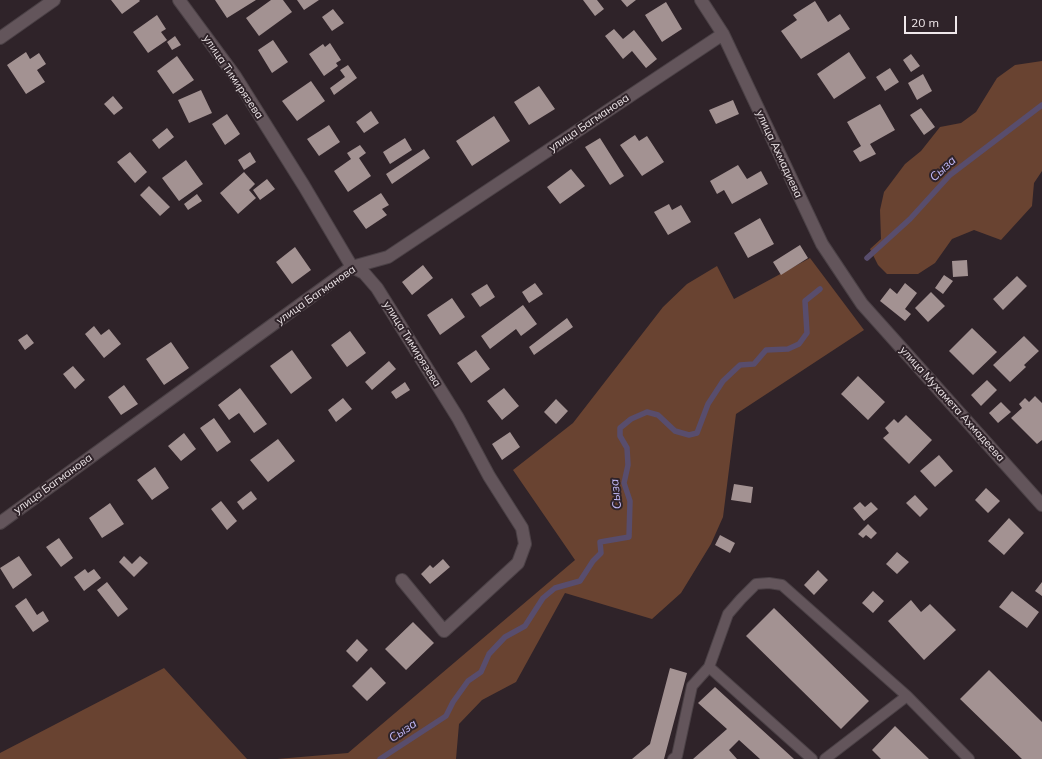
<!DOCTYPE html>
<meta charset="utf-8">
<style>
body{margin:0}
#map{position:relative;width:1042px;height:759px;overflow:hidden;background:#2f2329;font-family:Mulish,sans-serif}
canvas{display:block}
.scale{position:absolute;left:904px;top:16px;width:53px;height:18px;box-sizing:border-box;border:2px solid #efe7ea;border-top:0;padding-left:5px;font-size:12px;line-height:14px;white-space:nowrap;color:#efe7ea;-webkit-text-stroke:3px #2f2329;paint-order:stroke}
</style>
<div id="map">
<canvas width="1042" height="759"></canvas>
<div class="scale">20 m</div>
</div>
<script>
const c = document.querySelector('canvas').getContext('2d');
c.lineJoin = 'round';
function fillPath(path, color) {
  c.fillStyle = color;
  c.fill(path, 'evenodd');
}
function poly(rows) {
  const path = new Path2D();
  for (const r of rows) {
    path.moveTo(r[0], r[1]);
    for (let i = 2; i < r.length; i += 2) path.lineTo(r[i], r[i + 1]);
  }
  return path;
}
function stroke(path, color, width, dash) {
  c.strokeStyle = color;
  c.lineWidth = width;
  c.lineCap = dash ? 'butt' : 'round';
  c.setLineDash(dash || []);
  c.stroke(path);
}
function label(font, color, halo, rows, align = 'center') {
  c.font = font + ' Mulish,sans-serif';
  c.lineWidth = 4;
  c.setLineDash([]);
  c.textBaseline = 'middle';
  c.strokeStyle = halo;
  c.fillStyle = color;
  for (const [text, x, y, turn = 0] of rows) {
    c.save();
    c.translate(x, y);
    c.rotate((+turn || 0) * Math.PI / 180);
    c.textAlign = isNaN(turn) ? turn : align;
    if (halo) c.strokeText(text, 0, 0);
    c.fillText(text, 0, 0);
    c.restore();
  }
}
const green = poly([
 [1042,61,1042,171,1034,183,1032,206,1001,240,974,230,952,239,935,263,918,274,887,274,878,265,870,249,881,239,880,210,884,192,905,164,921,151,940,127,961,123,976,112,997,78,1015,65],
 [810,258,864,330,736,414,723,517,711,544,681,593,652,619,565,593,516,682,482,700,459,724,456,759,277,759,348,753,575,560,513,470,573,423,663,307,687,284,717,266,734,299],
 [164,668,247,759,0,759,0,753]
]);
const stream = poly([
 [867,258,910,219,950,175,1042,105],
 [380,759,446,716,453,702,468,681,481,672,489,654,505,637,525,626,543,598,555,588,580,581,593,561,601,553,600,542,629,537,630,501,624,483,628,465,627,448,620,436,620,428,631,419,647,412,658,415,675,431,689,435,697,433,708,404,723,381,740,365,754,364,766,350,788,349,799,344,807,333,805,301,820,289]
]);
const building = poly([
 [111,0,139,0,140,1,122,14],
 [215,0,256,0,227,18],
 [271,0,283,0,292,12,259,36,246,18],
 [297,0,319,0,304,10],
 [583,0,597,0,604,9,595,16],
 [621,0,636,0,627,7],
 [815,1,828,22,840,14,850,29,801,59,781,31,797,20,793,15],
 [666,2,682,29,662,42,645,15],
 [333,9,344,23,332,31,322,17],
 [157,15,166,29,161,32,167,40,148,53,133,32],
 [614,29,623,39,634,30,657,59,646,68,632,51,623,59,605,36],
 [175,36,181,45,172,50,167,42],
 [273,40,288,62,272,73,258,50],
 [330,43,341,60,336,63,338,66,324,76,309,54,323,44,325,47],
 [26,52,30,59,39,53,46,64,37,70,45,82,26,94,7,65],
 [849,52,866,78,834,99,817,74],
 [911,54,920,66,911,72,903,60],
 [177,56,194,80,173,94,157,71],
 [348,65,357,78,334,95,330,88,345,77,340,70],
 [890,68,899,82,885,91,876,77],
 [923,74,932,91,917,100,908,83],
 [311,81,325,101,297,121,282,101],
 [539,86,555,109,529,125,514,102],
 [201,90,212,113,189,123,178,100],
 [113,96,123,108,114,115,104,104],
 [733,100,739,114,716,124,709,110],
 [880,104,895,130,870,144,876,154,860,162,853,151,861,146,847,122],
 [921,108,935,127,924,135,910,115],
 [371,111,379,123,364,133,356,122],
 [227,114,240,134,225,145,212,124],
 [494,116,510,141,472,166,456,141],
 [329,125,340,142,319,156,307,139],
 [167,128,174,137,159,149,152,140],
 [635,135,639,141,647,136,664,162,642,176,620,145],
 [405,138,412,150,390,164,383,152],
 [600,138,624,176,610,185,585,147],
 [360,145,366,153,359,158,371,176,348,192,334,171,351,159,347,153],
 [424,149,430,158,392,184,386,174],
 [130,152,147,172,135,183,117,162],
 [250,152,256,162,244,170,238,160],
 [186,160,203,184,179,201,162,178],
 [738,165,747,179,761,171,768,184,732,204,724,190,717,194,710,181],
 [571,169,585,186,560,204,547,187],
 [244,172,255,184,249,190,256,198,238,214,220,193],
 [267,179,275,189,260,200,253,190],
 [149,186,170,207,160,216,140,195],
 [381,193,389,205,382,209,387,215,366,229,353,211],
 [197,194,202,201,188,210,184,204],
 [669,204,672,210,681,205,691,222,668,235,654,212],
 [760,218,774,244,748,258,734,233],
 [800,245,808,258,781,275,773,262],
 [295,247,311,270,292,284,276,262],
 [967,260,968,276,953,277,952,261],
 [423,265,433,278,412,295,402,282],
 [944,275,953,281,943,294,935,288],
 [1017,276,1027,286,1003,310,993,299],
 [535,283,543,294,529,303,522,292],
 [905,283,917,293,905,309,911,314,905,321,880,301,890,288,897,294],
 [487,284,495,297,480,307,471,294],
 [931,292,945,306,928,322,915,308],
 [452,298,465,317,440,335,427,315],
 [523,305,537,324,521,336,516,329,490,349,481,336],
 [567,318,573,327,534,355,529,347],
 [94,326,101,335,109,329,121,344,104,358,85,334],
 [972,328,997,352,973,375,949,351],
 [350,331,366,353,347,367,331,345],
 [27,334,34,343,25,350,18,340],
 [1024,336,1039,351,1024,365,1026,367,1010,382,993,365],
 [171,342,189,368,164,385,146,359],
 [292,350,312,378,291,394,270,366],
 [476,350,490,369,471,383,457,363],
 [389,361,396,369,372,390,365,382],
 [73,366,85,380,75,389,63,374],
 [858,376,885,402,868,420,841,394],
 [987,380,997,390,981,406,971,395],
 [405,382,410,390,396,399,391,392],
 [124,385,138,404,121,415,108,397],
 [240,388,267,424,254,433,239,413,229,420,218,405],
 [504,388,519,406,502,420,487,401],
 [1035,396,1042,403,1042,440,1037,444,1011,418,1022,408,1019,404,1025,398,1029,402],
 [343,398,352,409,336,422,328,410],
 [556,399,568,411,556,424,544,412],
 [1001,402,1011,412,998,423,989,413],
 [906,415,932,440,909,464,883,438,889,433,885,428,894,419,898,423],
 [214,418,231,442,217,452,200,428],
 [510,432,520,447,502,460,492,444],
 [184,433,196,449,181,461,168,446],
 [278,439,295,461,268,482,250,460],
 [939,455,953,471,935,487,920,471],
 [155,467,169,488,152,500,137,480],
 [734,484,753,487,751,503,731,500],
 [986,488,1000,501,988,513,975,500],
 [251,491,257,499,243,510,237,502],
 [915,495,928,509,920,517,906,503],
 [221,501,237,521,227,530,211,509],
 [860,502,865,507,871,502,878,509,864,521,853,508],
 [110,503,124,524,102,538,89,518],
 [1009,518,1024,533,1004,555,988,541],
 [868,524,877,533,871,539,866,535,863,538,858,534],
 [720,535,735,543,730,553,715,545],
 [59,538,73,558,61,567,46,547],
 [897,552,909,562,897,574,886,564],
 [19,556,32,575,13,589,0,568],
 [124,556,132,564,140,556,148,563,134,577,119,562],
 [443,559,450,567,430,584,421,574,430,565,433,568],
 [85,569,88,573,94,569,101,578,84,591,74,577],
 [818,570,828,580,814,595,804,585],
 [107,582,128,609,118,617,97,590],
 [1042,582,1042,596,1035,591],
 [873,591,884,601,873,613,862,603],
 [1012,591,1039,612,1027,628,999,607],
 [26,598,37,615,43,611,49,621,33,632,15,606],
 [911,600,921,612,930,604,956,630,924,660,888,621],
 [774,608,869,701,841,729,746,636],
 [413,622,434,643,406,670,385,649],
 [357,639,368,650,357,662,346,651],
 [371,667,386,683,367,701,352,686],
 [670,668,687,673,664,759,632,759,650,744],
 [989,670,1042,722,1042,759,1022,759,960,699],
 [715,687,794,759,760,759,739,740,729,750,737,759,693,759,727,729,698,703],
 [895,726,929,759,881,759,872,750]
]);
const lane = poly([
 [709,667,812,759],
 [673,759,677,756,692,686,709,667,728,614,741,599,756,584,769,583,782,585,907,696,969,759],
 [825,759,907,696]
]);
const street = poly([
 [179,0,235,76,304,186,352,267,364,273,377,288,458,418,489,476,522,528,525,544,518,563,444,631,402,580],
 [701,0,723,34,822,244,862,304,1042,505],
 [0,38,54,0],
 [0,523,352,267,388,257,723,34]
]);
const streetNames = [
 ["улица Тимирязева",233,77,56],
 ["улица Багманова",589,123,-34],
 ["улица Ахмадиева",779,154,65],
 ["улица Багманова",316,295,-35],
 ["улица Тимирязева",412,344,58],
 ["улица Мухамета Ахмадеева",952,404,48],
 ["улица Багманова",53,484,-36]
];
const waterNames = [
 ["Сыза",943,169,-43],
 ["Сыза",616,494,-96],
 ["Сыза",403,731,-34]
];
fillPath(green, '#694331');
stroke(stream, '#584d6d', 5.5);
fillPath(building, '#a39292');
stroke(lane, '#4b4146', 12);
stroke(street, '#4b4146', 14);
stroke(lane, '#63555b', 10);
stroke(street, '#63555b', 12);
label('11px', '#efe7ea', '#2f2329', streetNames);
label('italic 12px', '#c1b8f8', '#2f2329', waterNames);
</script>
